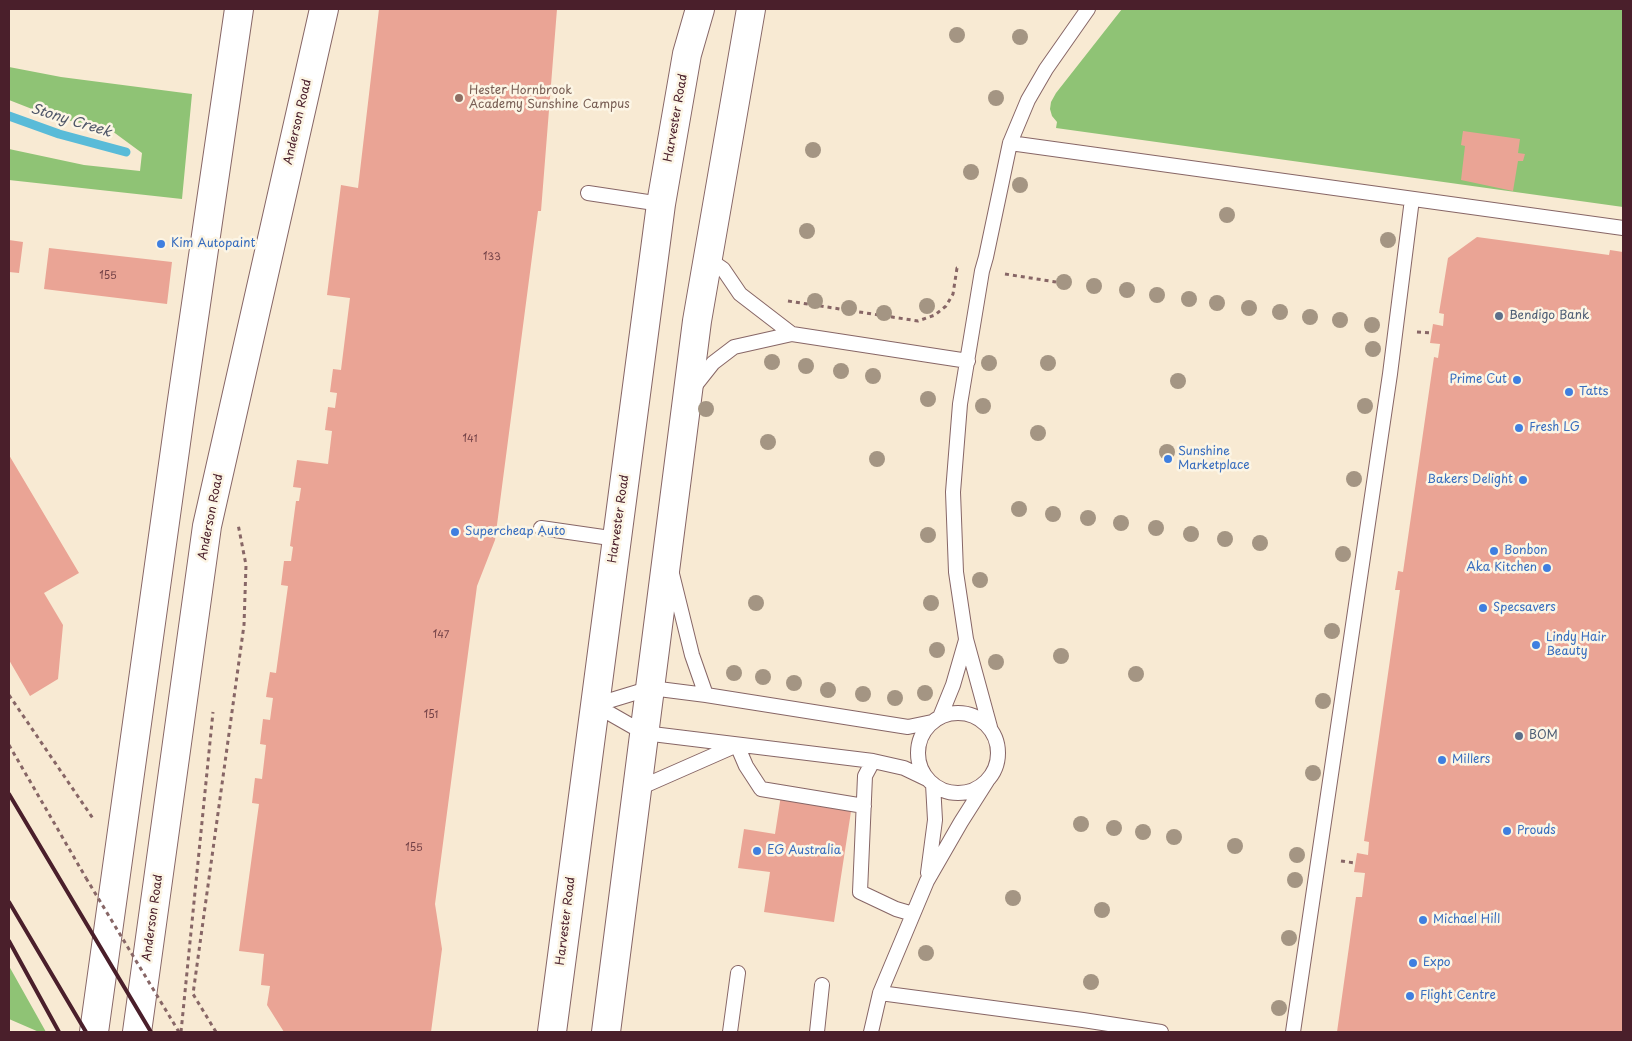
<!DOCTYPE html>
<style>
body{margin:0}
#map{position:relative;width:1632px;height:1041px;overflow:hidden;background:#f8ead3;font-family:"Playpen Sans",sans-serif}
canvas{display:block}
.frame{position:absolute;inset:0;border:10px solid #4a1f2b;pointer-events:none}
</style>
<div id="map">
<canvas width="1632" height="1041"></canvas>
<div class="frame"></div>
</div>
<script>
const c = document.querySelector('canvas').getContext('2d');
c.lineJoin = 'round';
function fillPath(path, color) {
  c.fillStyle = color;
  c.fill(path, 'evenodd');
}
function poly(rows) {
  const path = new Path2D();
  for (const r of rows) {
    if (r.length === 3) {
      path.moveTo(r[0] + r[2], r[1]);
      path.arc(r[0], r[1], r[2], 0, 2 * Math.PI);
      continue;
    }
    path.moveTo(r[0], r[1]);
    for (let i = 2; i < r.length; i += 2) path.lineTo(r[i], r[i + 1]);
  }
  return path;
}
function stroke(path, color, width, dash) {
  c.strokeStyle = color;
  c.lineWidth = width;
  c.lineCap = dash ? 'butt' : 'round';
  c.setLineDash(dash || []);
  c.stroke(path);
}
function label(font, color, halo, rows, align = 'center') {
  c.font = font + ' "Playpen Sans",sans-serif';
  c.lineWidth = 5;
  c.setLineDash([]);
  c.textBaseline = 'middle';
  c.strokeStyle = halo;
  c.fillStyle = color;
  for (const [text, x, y, turn = 0] of rows) {
    c.save();
    c.translate(x, y);
    c.rotate((+turn || 0) * Math.PI / 180);
    c.textAlign = isNaN(turn) ? turn : align;
    if (halo) c.strokeText(text, 0, 0);
    c.fillText(text, 0, 0);
    c.restore();
  }
}
const green = poly([
 [1122,9,1623,9,1623,207,1056,128,1057,122,1052,116,1050,109,1051,102,1056,93],
 [9,67,61,77,192,94,182,199,9,180,9,149,84,165,140,171,142,153,108,128,55,118,9,100],
 [9,966,46,1032,39,1032,9,1019]
]);
const stream = poly([
 [9,116,59,134,126,152]
]);
const building = poly([
 [379,9,557,9,541,211,538,211,495,540,477,586,463,691,435,904,442,949,431,1032,284,1032,267,1005,270,986,261,985,264,954,239,951,259,804,252,803,255,778,262,779,266,745,260,744,263,719,270,720,273,698,266,697,270,672,276,673,288,586,281,585,284,561,291,561,293,547,290,546,296,501,299,501,301,488,293,487,297,460,328,464,332,431,325,430,328,407,335,408,337,393,330,392,333,369,341,370,350,298,327,295,341,185,358,188],
 [1463,131,1520,139,1518,153,1525,154,1523,161,1518,161,1513,191,1461,180,1465,146,1461,145],
 [1477,237,1609,255,1610,250,1623,252,1623,1032,1337,1032,1356,897,1362,897,1365,873,1354,872,1357,853,1368,855,1369,842,1364,841,1400,590,1395,590,1398,571,1403,572,1434,357,1438,358,1440,344,1430,343,1433,324,1443,326,1444,314,1439,313,1448,258],
 [9,240,23,242,19,273,9,272],
 [49,248,172,262,167,304,44,289],
 [9,455,79,573,44,593,63,625,58,679,30,696,9,660],
 [781,795,852,805,834,922,764,912,770,872,738,868,744,829,775,834]
]);
const path = poly([
 [1005,274,1056,282],
 [788,301,918,321,935,315,946,306,953,294,957,268,961,268],
 [1417,332,1431,333],
 [9,695,94,820],
 [9,745,86,878],
 [1341,861,1355,863],
 [181,1032,213,712],
 [216,1032,193,994,244,625,246,565,238,524]
]);
const lane = poly([
 [1010,143,1623,228],
 [588,193,661,204],
 [707,258,723,269,740,294,792,334],
 [694,387,713,363,734,347,792,334,968,361],
 [541,528,617,539],
 [672,574,692,655,706,695],
 [595,705,644,733,873,761,904,768,927,779],
 [595,705,651,688,706,695,908,727,932,722],
 [958,753,40],
 [940,717,953,685,966,640],
 [990,727,966,639,956,572,953,492,960,404,982,271,986,257,1010,143,1028,100,1046,69,1088,9],
 [873,761,865,776,860,892,896,909,913,914],
 [637,789,737,745,746,766,761,789,864,806],
 [928,873,935,820,933,784],
 [880,993,1083,1020,1161,1032],
 [730,1032,738,973],
 [817,1032,822,985],
 [871,1032,880,993,927,881,961,822,987,781],
 [1293,1032,1390,374,1412,199]
]);
const secondary = poly([
 [552,1032,661,204,687,54,700,9],
 [606,1032,697,321,751,9]
]);
const primary = poly([
 [94,1032,181,407,239,9],
 [137,1032,207,526,324,9]
]);
const rail = poly([
 [9,794,151,1032],
 [9,902,86,1032],
 [9,941,59,1032]
]);
const pathBridge = poly([
 [86,878,179,1032]
]);
const trees = [
 [957,35],
 [1020,37],
 [996,98],
 [813,150],
 [971,172],
 [1020,185],
 [1227,215],
 [807,231],
 [1388,240],
 [1064,282],
 [1094,286],
 [1127,290],
 [1157,295],
 [1189,299],
 [815,301],
 [1217,303],
 [927,306],
 [849,308],
 [1249,308],
 [1280,312],
 [884,313],
 [1310,317],
 [1340,320],
 [1372,325],
 [1373,349],
 [772,362],
 [989,363],
 [1048,363],
 [806,366],
 [841,371],
 [873,376],
 [1178,381],
 [928,399],
 [983,406],
 [1365,406],
 [706,409],
 [1038,433],
 [768,442],
 [1167,452],
 [877,459],
 [1354,479],
 [1019,509],
 [1053,514],
 [1088,518],
 [1121,523],
 [1156,528],
 [1191,534],
 [928,535],
 [1225,539],
 [1260,543],
 [1343,554],
 [980,580],
 [756,603],
 [931,603],
 [1332,631],
 [937,650],
 [1061,656],
 [996,662],
 [734,673],
 [1136,674],
 [763,677],
 [794,683],
 [828,690],
 [925,693],
 [863,694],
 [895,698],
 [1323,701],
 [1313,773],
 [1081,824],
 [1114,828],
 [1143,832],
 [1174,837],
 [1235,846],
 [1297,855],
 [1295,880],
 [1013,898],
 [1102,910],
 [1289,938],
 [926,953],
 [1091,982],
 [1279,1008]
];
const markers = [
 [459,98,5,"#8d6e63"],
 [161,244,5,"#3f7fe0"],
 [1499,316,5,"#5c6f8a"],
 [1517,380,5,"#3f7fe0"],
 [1569,392,5,"#3f7fe0"],
 [1519,428,5,"#3f7fe0"],
 [1168,459,5,"#3f7fe0"],
 [1523,480,5,"#3f7fe0"],
 [455,532,5,"#3f7fe0"],
 [1494,551,5,"#3f7fe0"],
 [1547,568,5,"#3f7fe0"],
 [1483,608,5,"#3f7fe0"],
 [1536,645,5,"#3f7fe0"],
 [1519,736,5,"#5c6f8a"],
 [1442,760,5,"#3f7fe0"],
 [1507,831,5,"#3f7fe0"],
 [757,851,5,"#3f7fe0"],
 [1423,920,5,"#3f7fe0"],
 [1413,963,5,"#3f7fe0"],
 [1410,996,5,"#3f7fe0"]
];
const numberNames = [
 ["133",492,257],
 ["155",108,276],
 ["141",470,439],
 ["147",441,635],
 ["151",431,715],
 ["155",414,848]
];
const educationNames = [
 ["Hester Hornbrook",469,91],
 ["Academy Sunshine Campus",469,105]
];
const streetNames = [
 ["Harvester Road",676,118,-80],
 ["Anderson Road",298,122,-77],
 ["Anderson Road",211,517,-79],
 ["Harvester Road",619,519,-82],
 ["Anderson Road",153,918,-82],
 ["Harvester Road",566,921,-83]
];
const shopNames = [
 ["Kim Autopaint",171,244],
 ["Prime Cut",1507,380,"right"],
 ["Tatts",1579,392],
 ["Fresh LG",1529,428],
 ["Sunshine",1178,452],
 ["Marketplace",1178,466],
 ["Bakers Delight",1513,480,"right"],
 ["Supercheap Auto",465,532],
 ["Bonbon",1504,551],
 ["Aka Kitchen",1537,568,"right"],
 ["Specsavers",1493,608],
 ["Lindy Hair",1546,638],
 ["Beauty",1546,652],
 ["Millers",1452,760],
 ["Prouds",1517,831],
 ["EG Australia",767,851],
 ["Michael Hill",1433,920],
 ["Expo",1423,963],
 ["Flight Centre",1420,996]
];
const serviceNames = [
 ["Bendigo Bank",1509,316],
 ["BOM",1529,736]
];
const waterNames = [
 ["Stony Creek",71,121,17]
];
fillPath(green, '#8fc375');
stroke(stream, '#59bbd8', 9);
fillPath(building, '#eaa495');
stroke(lane, '#876666', 16);
stroke(secondary, '#876666', 30);
stroke(primary, '#876666', 30);
stroke(path, '#876666', 3, [4, 4]);
stroke(lane, '#fff', 14);
stroke(secondary, '#fff', 28);
stroke(primary, '#fff', 28);
stroke(rail, '#4a1f2b', 4);
stroke(pathBridge, '#876666', 3, [4, 4]);
c.fillStyle = '#a49583';
for (const [x, y] of trees) {
  c.beginPath();
  c.arc(x, y, 8, 0, 2 * Math.PI);
  c.fill();
}
for (const [x, y, r, color] of markers) {
  const dot = new Path2D();
  dot.arc(x, y, r, 0, 2 * Math.PI);
  c.fillStyle = color;
  c.fill(dot);
  stroke(dot, '#fcf5e5', 2);
}
label('10px', '#724046', null, numberNames);
label('12px', '#785e54', '#fcf5e5', educationNames, 'left');
label('12px', '#4a1f2b', '#fcf5e5', streetNames);
label('12px', '#366cbe', '#fcf5e5', shopNames, 'left');
label('12px', '#4e5e75', '#fcf5e5', serviceNames, 'left');
label('italic 14px', '#4f5668', '#fcf5e5', waterNames);
</script>
